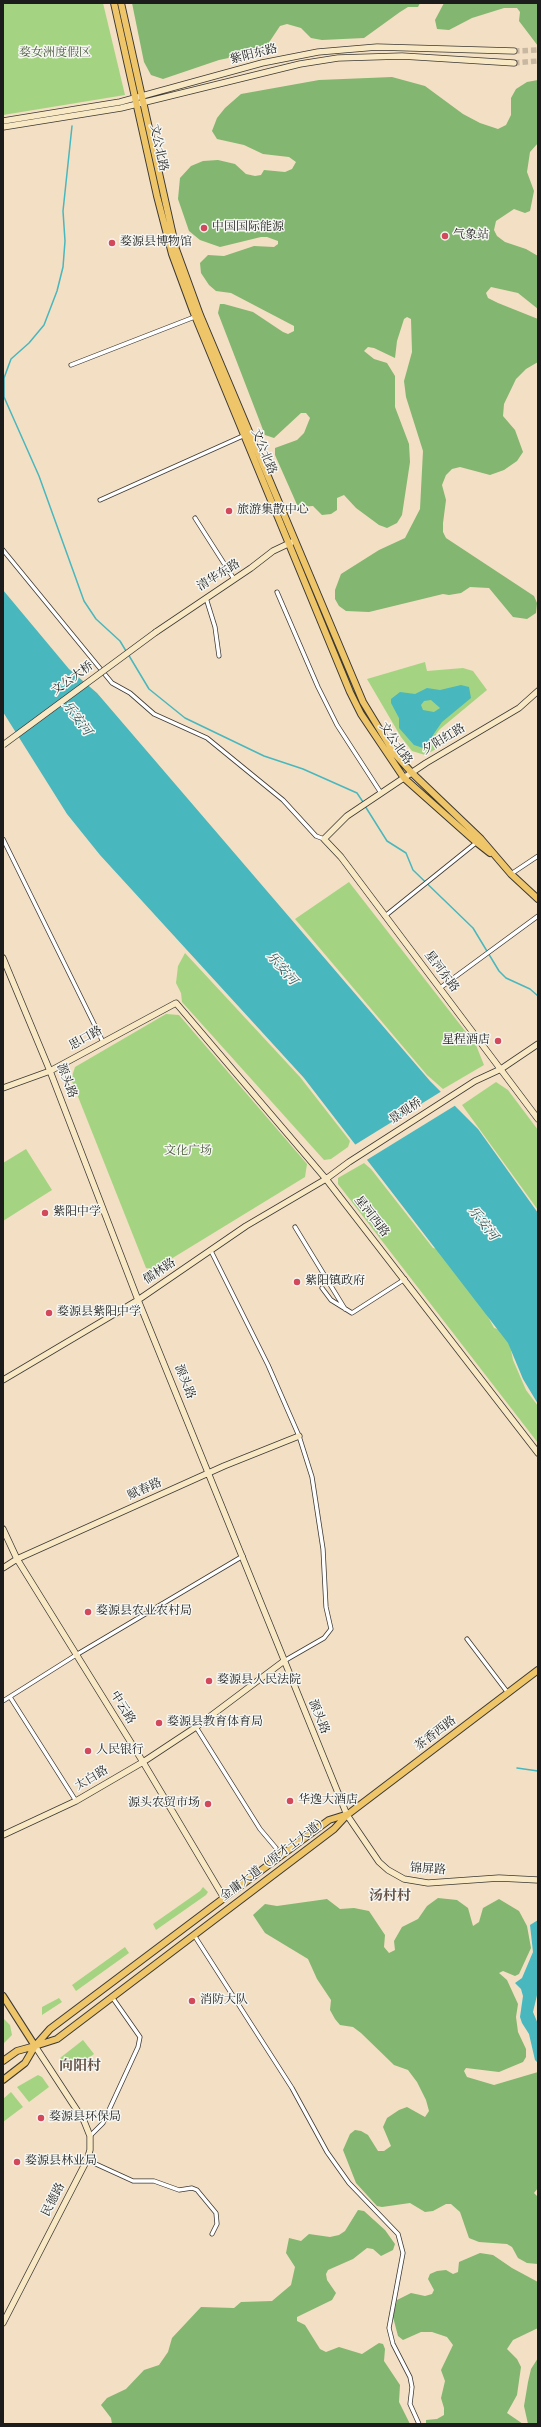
<!DOCTYPE html>
<meta charset="utf-8">
<style>
body{margin:0}
#map{position:relative;width:541px;height:2427px;overflow:hidden;background:#f3dfc3;font-family:"IM FELL English",serif}
canvas{display:block}
.frame{position:absolute;inset:0;border:4px solid #1c1c1c;pointer-events:none}
</style>
<div id="map">
<canvas width="541" height="2427"></canvas>
<div class="frame"></div>
</div>
<script>
const c = document.querySelector('canvas').getContext('2d');
c.lineJoin = 'round';
function fillPath(path, color) {
  c.fillStyle = color;
  c.fill(path, 'evenodd');
}
function poly(rows) {
  const path = new Path2D();
  for (const r of rows) {
    path.moveTo(r[0], r[1]);
    for (let i = 2; i < r.length; i += 2) path.lineTo(r[i], r[i + 1]);
  }
  return path;
}
function stroke(path, color, width, dash) {
  c.strokeStyle = color;
  c.lineWidth = width;
  c.lineCap = dash ? 'butt' : 'round';
  c.setLineDash(dash || []);
  c.stroke(path);
}
function label(font, color, halo, rows, align = 'center') {
  c.font = font + ' "IM FELL English","Noto Serif SC",serif';
  c.lineWidth = 3;
  c.setLineDash([]);
  c.textBaseline = 'middle';
  c.strokeStyle = halo;
  c.fillStyle = color;
  for (const [text, x, y, turn = 0] of rows) {
    c.save();
    c.translate(x, y);
    c.rotate((+turn || 0) * Math.PI / 180);
    c.textAlign = isNaN(turn) ? turn : align;
    if (halo) c.strokeText(text, 0, 0);
    c.fillText(text, 0, 0);
    c.restore();
  }
}
const green = poly([
 [3,3,103,3,125,95,3,115],
 [425,662,427,671,463,668,473,671,487,690,440,729,436,734,434,746,436,749,425,755,412,751,401,737,367,679],
 [349,882,476,1045,484,1065,443,1089,427,1075,295,919],
 [185,953,300,1077,350,1141,348,1147,331,1159,324,1160,182,1002,181,993,176,983,178,966],
 [166,1014,179,1015,307,1164,305,1177,153,1270,146,1268,71,1079,75,1067],
 [496,1082,508,1090,538,1130,538,1210,462,1105],
 [26,1149,52,1190,3,1221,3,1163],
 [364,1163,371,1169,433,1248,443,1250,480,1302,494,1328,501,1330,509,1340,513,1360,526,1390,538,1406,538,1443,338,1184,338,1178],
 [203,1887,208,1892,206,1895,156,1930,153,1924,200,1891],
 [125,1947,129,1953,76,1991,72,1985],
 [59,1998,62,2002,42,2015,42,2007],
 [3,2018,10,2025,12,2035,3,2044],
 [83,2040,94,2054,72,2070,67,2063,64,2064,60,2058],
 [38,2075,42,2077,49,2087,29,2102,17,2087],
 [11,2092,23,2107,3,2122,3,2099]
]);
const forest = poly([
 [132,3,420,3,418,7,408,7,400,12,364,38,322,40,311,38,301,28,287,24,280,26,268,44,257,52,219,60,163,79,151,75,144,62],
 [444,3,538,3,538,46,519,21,520,12,517,8,504,8,472,18,449,30,437,29,435,20],
 [392,77,425,86,463,114,480,123,498,129,506,125,511,115,511,98,516,89,527,82,538,80,538,143,530,152,527,172,534,191,530,211,525,213,514,209,496,221,494,230,497,236,505,242,526,249,538,256,538,309,518,293,491,287,486,293,488,298,498,303,538,319,538,362,526,369,516,379,504,404,503,416,515,430,523,452,517,461,504,470,490,475,460,467,452,469,446,475,442,485,446,500,443,523,443,532,446,538,534,596,537,603,536,613,527,619,513,617,489,588,470,587,461,593,449,595,443,594,369,612,346,611,339,606,335,599,335,590,341,574,379,550,405,538,420,509,423,451,406,397,404,381,412,352,411,319,407,317,404,319,397,341,395,358,374,348,368,347,364,351,374,359,387,363,395,376,395,407,409,444,410,462,402,515,397,523,387,528,379,525,356,508,344,495,337,498,337,510,331,514,322,515,313,506,298,507,275,455,275,448,297,440,304,433,310,418,306,413,301,413,274,438,265,435,218,313,220,304,224,304,253,312,283,332,288,334,294,331,294,326,231,293,216,291,209,285,201,273,200,263,208,255,224,256,254,246,274,247,278,244,278,241,267,237,261,237,220,247,200,240,189,231,178,199,180,178,191,166,203,161,218,160,235,164,246,174,255,176,261,175,264,170,285,172,292,169,296,162,289,157,263,154,244,145,217,139,212,131,217,118,225,108,241,94,319,80],
 [438,1898,457,1900,468,1908,473,1926,479,1922,483,1908,499,1899,519,1911,527,1926,531,1948,519,1974,515,1976,503,1971,499,1973,507,1980,518,2004,516,2017,518,2032,526,2049,526,2057,523,2062,499,2072,466,2068,464,2071,467,2077,494,2085,538,2072,538,2188,534,2193,538,2197,538,2264,527,2263,518,2258,512,2247,507,2244,479,2242,469,2238,460,2212,451,2204,446,2204,433,2211,425,2212,410,2203,382,2207,377,2206,356,2183,343,2150,350,2134,355,2130,361,2131,368,2135,378,2151,384,2151,391,2146,383,2127,387,2118,399,2110,407,2107,425,2117,429,2111,426,2100,417,2082,408,2070,394,2065,361,2033,353,2027,340,2025,335,2019,330,2010,331,2000,317,1979,308,1959,265,1933,253,1915,265,1904,277,1906,327,1899,340,1909,354,1908,369,1911,385,1935,384,1947,389,1953,395,1950,394,1941,402,1927,418,1919,427,1906],
 [358,2210,364,2211,385,2230,395,2244,393,2250,381,2256,373,2249,367,2248,353,2259,328,2270,326,2274,327,2280,336,2293,332,2300,297,2317,297,2321,305,2325,320,2349,326,2352,339,2347,362,2354,379,2343,383,2344,385,2349,384,2361,400,2385,399,2402,410,2424,112,2424,111,2418,101,2405,107,2398,126,2389,144,2370,159,2365,168,2352,172,2338,201,2307,234,2308,241,2302,272,2301,291,2285,295,2267,286,2253,289,2238,301,2241,309,2234,330,2237,339,2235,345,2231],
 [480,2253,493,2255,512,2268,538,2282,538,2328,513,2340,507,2349,517,2359,521,2367,517,2395,507,2413,523,2424,426,2424,426,2420,437,2419,444,2415,444,2408,441,2398,445,2381,441,2370,453,2345,447,2337,432,2332,421,2332,403,2340,398,2336,393,2317,397,2300,411,2293,425,2296,432,2294,434,2290,428,2279,430,2274,437,2271,446,2270,453,2274,458,2272,459,2262],
 [538,2358,538,2424,528,2424,524,2406,528,2382,531,2369]
]);
const water = poly([
 [3,590,69,669,97,693,430,1081,478,1129,538,1213,538,1404,523,1379,508,1343,304,1078,100,855,67,814,3,712],
 [461,685,469,687,471,698,442,722,433,735,430,746,423,748,414,745,399,728,399,718,391,703,391,699,400,692,415,694,427,688,440,690],
 [431,700,440,708,434,712,423,710,421,705,424,701],
 [538,1920,538,1991,533,2012,538,2024,538,2063,535,2060,529,2034,522,2023,520,2017,523,1996,521,1989,515,1983,522,1978,533,1952,530,1925]
]);
const pier = poly([
 [442,1091,456,1105,365,1161,353,1146]
]);
const stream = poly([
 [72,126,63,211,65,241,63,267,57,291,44,325,29,343,11,359,4,378,4,397,39,476,84,601,96,619,120,641,126,651],
 [128,654,149,689,185,718,264,756,303,769,357,793,363,802],
 [365,806,387,841,406,853,413,870,473,928,499,971,506,978,530,989,538,996],
 [517,1768,538,1771]
]);
const secondaryTunnel = poly([
 [514,51,538,50],
 [514,63,538,61]
]);
const street = poly([
 [71,365,197,316],
 [100,500,245,435],
 [195,518,234,579],
 [3,550,112,683,130,693,154,714,207,738,283,800,316,836,324,839],
 [277,592,318,687,337,725,381,793],
 [206,598,215,627,219,656],
 [3,839,103,1042],
 [511,874,538,856],
 [385,916,477,842],
 [440,988,538,916],
 [295,1227,345,1309],
 [211,1251,268,1365,299,1436,312,1477,323,1549,326,1607,331,1629,324,1638,284,1661],
 [322,1288,331,1300,352,1313,405,1279],
 [467,1639,508,1693],
 [10,1697,76,1801],
 [3,1701,76,1655,243,1556],
 [196,1727,260,1829,276,1848],
 [194,1935,292,2088,327,2152,349,2183,398,2234,403,2253,389,2328,393,2344,410,2377,412,2387,410,2404,419,2424],
 [90,2136,103,2123,138,2047,140,2037,112,1997],
 [87,2160,133,2181,154,2181,179,2190,192,2188,197,2190,216,2213,217,2224,212,2234]
]);
const secondary = poly([
 [3,121,120,102,262,63,318,52,377,47,514,51],
 [3,127,121,108,300,64,338,58,402,56,514,63],
 [156,632,251,568,273,551,292,542],
 [538,691,519,708,426,763,347,816,324,839,341,857,538,1119],
 [3,958,50,1071,138,1300,347,1815,379,1862,388,1870,404,1879,428,1883,499,1878,538,1880],
 [3,1088,50,1071,176,1003,326,1179,538,1453],
 [3,1380,138,1300,246,1226,326,1179,349,1162,475,1081,501,1069,538,1044],
 [3,1529,17,1559,143,1762,224,1898],
 [3,1568,17,1559,224,1466,299,1436],
 [3,1835,76,1801,143,1762,196,1727,284,1661],
 [3,2323,87,2160,90,2150,90,2136,84,2121,35,2046]
]);
const primary = poly([
 [114,3,157,196,172,254,193,311,350,692,361,714,404,778,476,842,490,853],
 [121,3,176,249,200,315,363,702,394,753,412,773,481,839,511,874,538,899],
 [3,1996,35,2046],
 [3,2061,17,2051,35,2046,50,2029,224,1898,329,1820,345,1815],
 [3,2080,25,2063,35,2046,57,2039,334,1829,347,1815,538,1670]
]);
const secondaryBridge = poly([
 [3,745,156,632]
]);
const markers = [
 [204,228,4,"#d1495b"],
 [445,236,4,"#d1495b"],
 [112,243,4,"#d1495b"],
 [229,511,4,"#d1495b"],
 [498,1041,4,"#d1495b"],
 [45,1213,4,"#d1495b"],
 [297,1282,4,"#d1495b"],
 [49,1313,4,"#d1495b"],
 [88,1612,4,"#d1495b"],
 [209,1681,4,"#d1495b"],
 [159,1723,4,"#d1495b"],
 [88,1751,4,"#d1495b"],
 [290,1801,4,"#d1495b"],
 [208,1804,4,"#d1495b"],
 [192,2001,4,"#d1495b"],
 [41,2118,4,"#d1495b"],
 [17,2162,4,"#d1495b"]
];
const parkNames = [
 ["婺女洲度假区",55,54],
 ["文化广场",188,1152]
];
const streetNames = [
 ["紫阳东路",254,55,-14],
 ["文公北路",158,148,78],
 ["文公北路",263,452,68],
 ["清华东路",219,576,-32],
 ["文公大桥",73,679,-36],
 ["夕阳红路",444,740,-31],
 ["文公北路",395,744,55],
 ["星河东路",441,972,53],
 ["思口路",86,1039,-29],
 ["源头路",66,1081,69],
 ["景观桥",406,1112,-33],
 ["星河西路",371,1217,52],
 ["儒林路",160,1272,-34],
 ["源头路",184,1382,68],
 ["赋春路",145,1490,-24],
 ["中云路",122,1708,58],
 ["源头路",318,1717,68],
 ["茶香西路",436,1734,-37],
 ["太白路",92,1779,-31],
 ["金庸大道（原才士大道）",275,1859,-37],
 ["锦屏路",428,1870,4],
 ["民德路",54,2200,-63]
];
const poiNames = [
 ["中国国际能源",212,228],
 ["气象站",453,236],
 ["婺源县博物馆",120,243],
 ["旅游集散中心",237,511],
 ["星程酒店",490,1041,"right"],
 ["紫阳中学",53,1213],
 ["紫阳镇政府",305,1282],
 ["婺源县紫阳中学",57,1313],
 ["婺源县农业农村局",96,1612],
 ["婺源县人民法院",217,1681],
 ["婺源县教育体育局",167,1723],
 ["人民银行",96,1751],
 ["华逸大酒店",298,1801],
 ["源头农贸市场",200,1804,"right"],
 ["消防大队",200,2001],
 ["婺源县环保局",49,2118],
 ["婺源县林业局",25,2162]
];
const waterNames = [
 ["乐安河",76,719,53],
 ["乐安河",281,969,49],
 ["乐安河",482,1224,52]
];
const quarterNames = [
 ["汤村村",390,1897],
 ["向阳村",80,2067]
];
fillPath(green, '#a4d482');
fillPath(forest, '#83b670');
fillPath(water, '#48b7be');
fillPath(pier, '#f3dfc3');
stroke(stream, '#48b7be', 1.5);
stroke(secondaryTunnel, '#c8b8a2', 5.5, [5.5, 3]);
stroke(street, '#3c3935', 5);
stroke(secondary, '#3c3935', 7);
stroke(primary, '#3c3935', 8);
stroke(street, '#fff', 3.5);
stroke(secondary, '#f8e8c3', 5.5);
stroke(primary, '#eec569', 6);
stroke(secondaryBridge, '#3c3935', 7, []);
stroke(secondaryBridge, '#f8e8c3', 5.5);
for (const [x, y, r, color] of markers) {
  const dot = new Path2D();
  dot.arc(x, y, r, 0, 2 * Math.PI);
  c.fillStyle = color;
  c.fill(dot);
  stroke(dot, '#f6f6f2', 1.5);
}
label('12px', '#4c5c40', '#f6f6f2', parkNames);
label('12px', '#1c1c1c', '#f6f6f2', streetNames);
label('12px', '#1c1c1c', '#f6f6f2', poiNames, 'left');
label('italic 13px', '#2e5a5d', '#f6f6f2', waterNames);
label('bold 14px', '#655145', '#f6f6f2', quarterNames);
</script>
